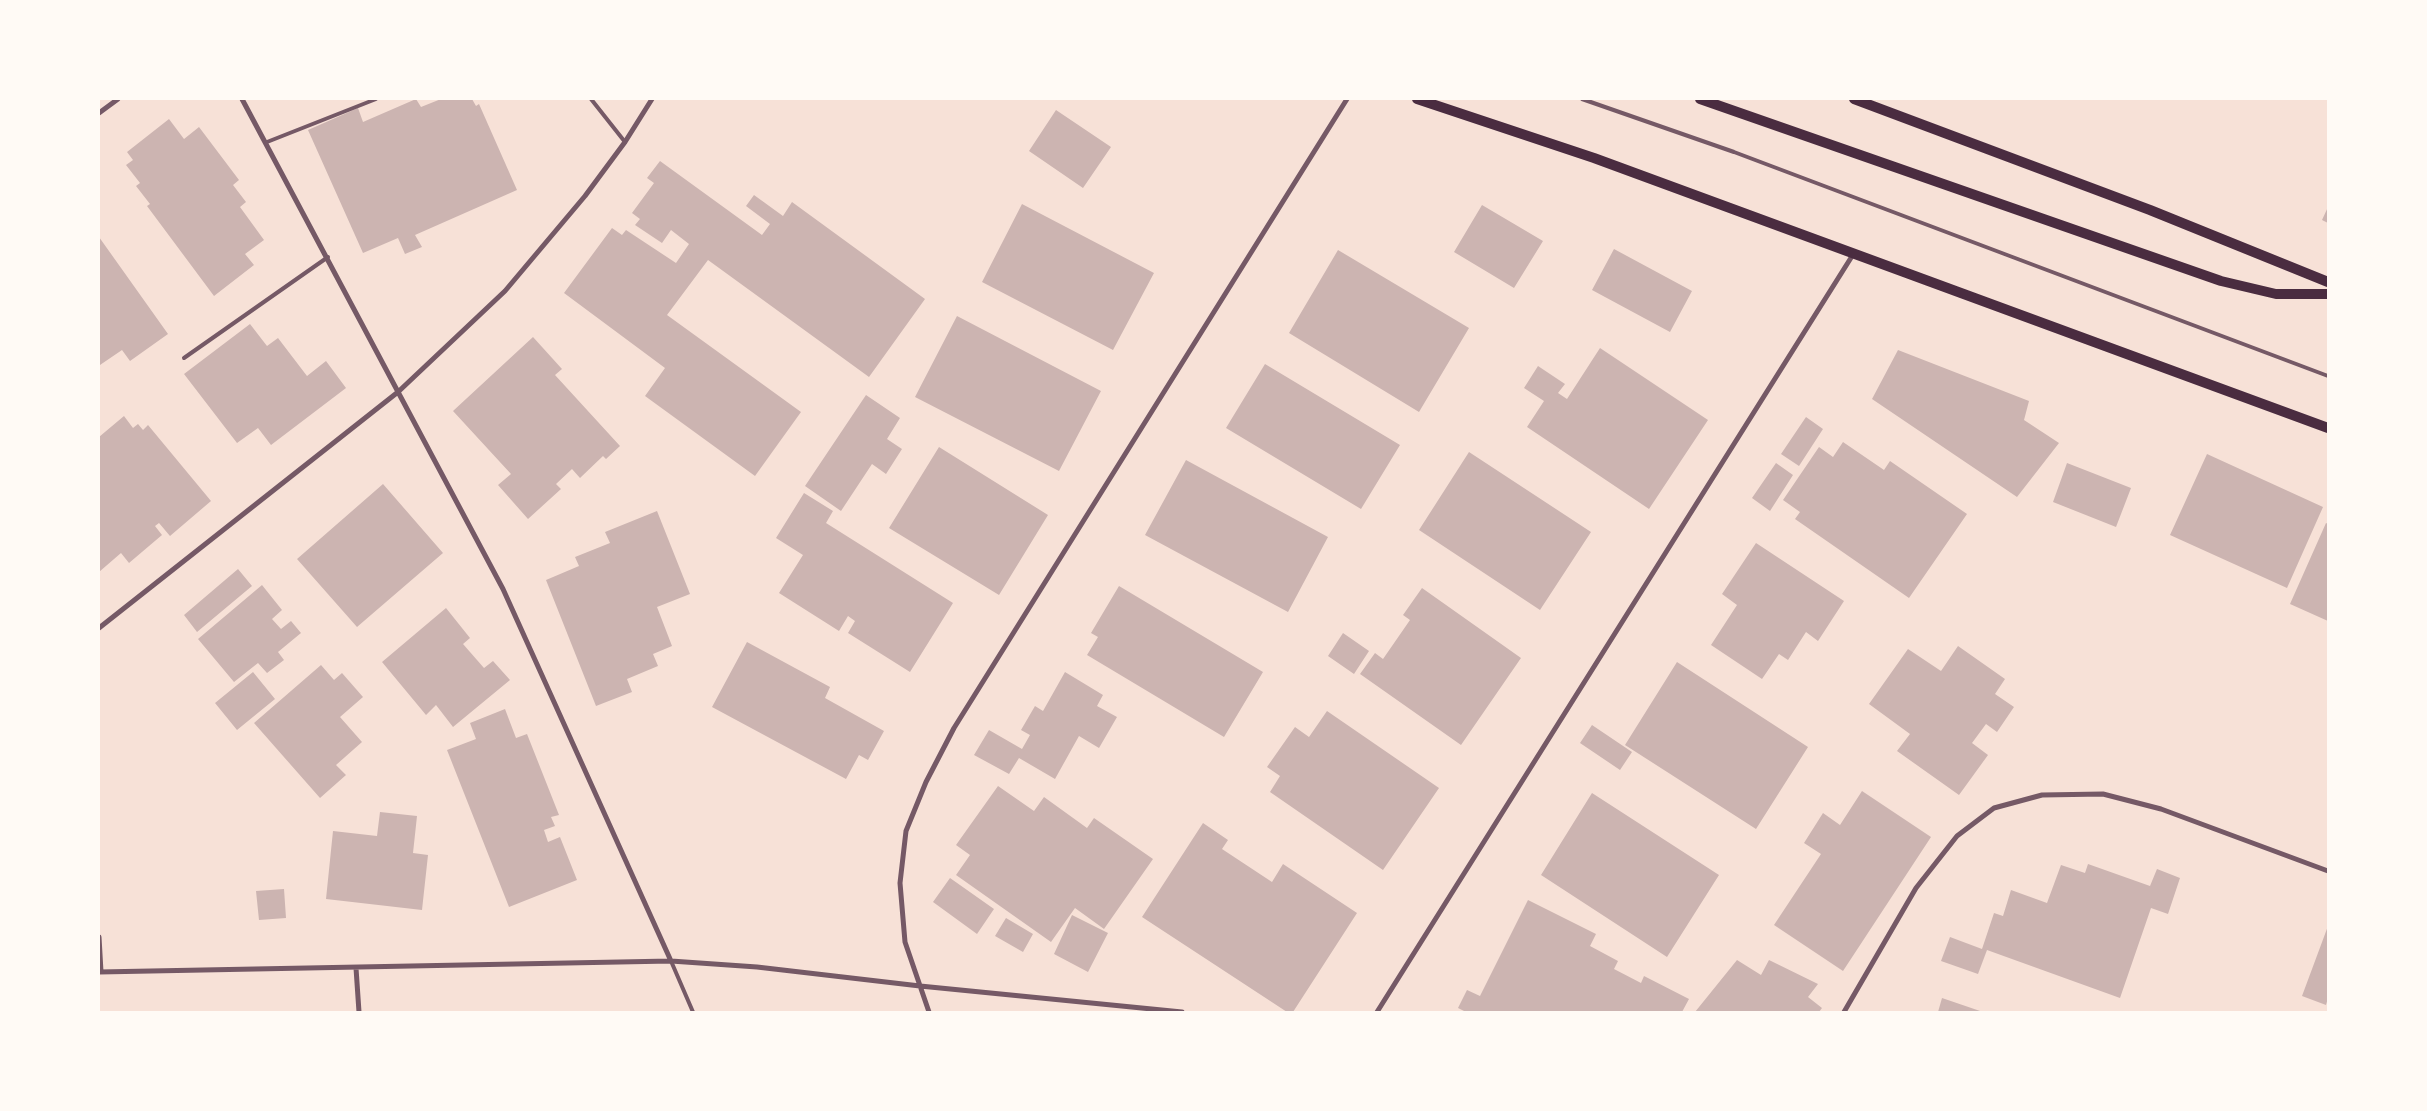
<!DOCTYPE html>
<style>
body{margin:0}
#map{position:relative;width:2427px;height:1111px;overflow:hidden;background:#f7e1d7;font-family:"Alegreya Sans",sans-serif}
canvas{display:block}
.frame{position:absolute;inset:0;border:100px solid #fffaf5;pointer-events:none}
</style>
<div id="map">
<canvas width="2427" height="1111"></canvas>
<div class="frame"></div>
</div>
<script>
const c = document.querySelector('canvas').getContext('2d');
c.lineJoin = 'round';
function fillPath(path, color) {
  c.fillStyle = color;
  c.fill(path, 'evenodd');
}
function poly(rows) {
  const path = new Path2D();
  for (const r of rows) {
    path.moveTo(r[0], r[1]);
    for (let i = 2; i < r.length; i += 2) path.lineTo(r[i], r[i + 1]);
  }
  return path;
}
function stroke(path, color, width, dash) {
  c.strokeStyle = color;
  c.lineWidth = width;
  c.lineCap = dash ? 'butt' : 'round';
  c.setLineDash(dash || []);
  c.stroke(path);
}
const building = poly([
 [416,99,421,107,441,99,472,99,476,106,479,104,517,190,415,235,422,247,405,254,398,238,363,253,308,130,358,108,363,122],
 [1056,110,1111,147,1083,188,1029,151],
 [169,119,184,139,199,127,239,180,233,185,246,202,240,207,264,240,245,254,254,265,214,296,147,206,150,204,136,186,140,183,126,165,133,160,127,152],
 [660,161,762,235,770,224,746,206,754,195,783,216,792,202,925,299,869,377,708,260,667,315,801,412,755,476,645,396,665,368,564,293,612,228,622,235,626,230,676,263,689,244,671,230,662,243,635,225,640,219,632,213,654,183,647,178],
 [1022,204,1154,273,1113,350,982,282],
 [1482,205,1543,241,1514,288,1454,252],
 [2328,207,2328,223,2322,220],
 [99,237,168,334,130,361,122,350,100,365,99,363],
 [1614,249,1692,291,1670,332,1592,290],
 [1338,250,1469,328,1419,412,1289,333],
 [957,316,1101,391,1059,471,915,397],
 [250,324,267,346,278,338,307,376,326,361,346,388,271,445,258,428,237,443,184,374],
 [533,337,562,369,555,375,620,446,606,459,603,456,580,478,572,469,556,484,561,489,528,519,498,485,511,474,453,411],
 [1600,348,1708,420,1649,509,1527,427,1544,401,1524,388,1538,366,1565,384,1558,393,1567,399],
 [1898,350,2029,401,2024,420,2059,443,2017,497,1872,399],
 [1265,364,1400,445,1361,509,1226,428],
 [866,395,900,418,887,439,902,449,886,474,872,464,841,511,805,486],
 [124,416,133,428,138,424,143,430,148,425,211,501,170,536,159,523,155,526,162,535,129,563,121,553,99,572,99,437],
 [1806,417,1823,429,1799,466,1781,454],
 [1843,442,1884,470,1890,461,1967,514,1909,598,1795,519,1800,512,1783,500,1819,447,1833,457],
 [939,447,1048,515,999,595,889,528],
 [1469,452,1591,532,1540,610,1419,530],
 [2207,454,2323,507,2287,588,2170,535],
 [1186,460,1328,537,1288,612,1145,535],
 [1776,463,1793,475,1770,511,1752,498],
 [2067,463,2131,488,2116,527,2053,502],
 [383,484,443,553,357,627,297,559],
 [804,493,833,511,826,523,953,603,910,672,848,633,855,621,848,616,839,631,779,593,803,555,776,538],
 [657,511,690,594,657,607,672,646,653,654,658,666,627,679,632,692,596,706,546,580,579,566,575,557,610,543,605,532],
 [2326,523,2328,524,2328,621,2290,604],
 [1756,543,1844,601,1818,641,1806,632,1788,660,1779,654,1762,679,1711,645,1737,605,1722,594],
 [238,569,252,586,197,632,184,615],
 [262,585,282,610,272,619,281,629,291,621,301,633,278,652,284,660,267,673,258,663,234,682,198,639],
 [1119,586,1263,672,1224,737,1087,655,1098,637,1091,633],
 [1422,588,1521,658,1461,745,1360,674,1375,653,1383,659,1410,620,1403,615],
 [446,608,470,638,463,644,484,668,493,661,510,680,453,727,436,705,426,715,382,662],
 [1343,633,1369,651,1354,674,1328,656],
 [747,642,830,687,825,698,884,731,868,760,859,755,846,779,712,707],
 [1958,646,2005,679,1995,694,2014,707,1997,732,1986,724,1972,743,1988,755,1959,795,1897,751,1910,734,1869,704,1908,649,1941,671],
 [1677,662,1808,747,1756,829,1625,745],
 [321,665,334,680,342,673,363,697,340,717,362,742,336,765,346,775,320,798,254,723],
 [253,672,275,699,237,730,215,703],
 [1065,672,1103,695,1097,706,1117,717,1099,748,1079,736,1055,779,1019,758,1009,774,974,755,989,730,1022,749,1030,735,1021,730,1035,706,1043,711],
 [505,709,516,738,527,734,559,815,551,817,555,826,544,830,548,842,560,837,577,880,509,907,447,750,476,739,470,723],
 [1327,711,1439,788,1383,870,1270,792,1280,776,1267,767,1295,727,1309,737],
 [1592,725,1632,752,1620,770,1580,743],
 [998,786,1034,811,1044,797,1087,828,1094,818,1153,859,1104,929,1075,908,1051,942,956,875,970,855,956,845],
 [1862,791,1931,837,1843,971,1774,925,1821,854,1804,843,1823,813,1840,825],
 [1592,793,1719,875,1667,957,1541,875],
 [380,812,417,816,413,853,428,855,422,910,326,899,333,831,377,836],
 [1203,823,1228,840,1222,849,1272,882,1283,864,1357,913,1293,1012,1287,1012,1142,917],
 [2088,864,2150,886,2157,869,2180,878,2168,914,2151,908,2120,998,1987,950,1978,974,1941,961,1950,937,1982,949,1994,913,2003,916,2011,890,2047,903,2061,865,2085,873],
 [950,878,994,909,977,934,933,902],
 [284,889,286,918,259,920,256,891],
 [1528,900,1596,934,1590,946,1618,961,1614,969,1641,983,1644,976,1689,999,1682,1012,1466,1012,1458,1008,1467,990,1480,996],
 [1072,915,1108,933,1088,972,1054,954],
 [1006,918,1033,934,1023,952,995,936],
 [2328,926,2328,998,2326,1005,2302,996],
 [1737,960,1761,975,1769,960,1818,984,1808,997,1822,1008,1819,1012,1695,1012],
 [1942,998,1983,1012,1938,1012]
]);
const service = poly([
 [591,99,625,142],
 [1582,99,1734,152,2328,376],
 [267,142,376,99],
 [184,358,328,257],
 [671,961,693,1012]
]);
const minor = poly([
 [242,99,503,589,671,961],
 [99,113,118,99],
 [99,628,398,392,505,291,585,196,625,142,652,99],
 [99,937,101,972],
 [356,968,359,1012],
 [99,972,671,961,757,967,920,986,1182,1012],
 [929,1012,905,942,900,883,906,831,926,782,954,728,1347,99],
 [1377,1012,1854,253],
 [1844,1012,1916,888,1957,836,1994,808,2042,795,2103,794,2161,809,2328,871]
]);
const secondary = poly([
 [1417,99,1594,158,2328,428],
 [1700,99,2221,281,2276,294,2328,294],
 [1854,99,2150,210,2328,282]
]);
fillPath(building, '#ccb4b1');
stroke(service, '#755966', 4);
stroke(minor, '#755966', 5);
stroke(secondary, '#4a2c40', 10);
</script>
